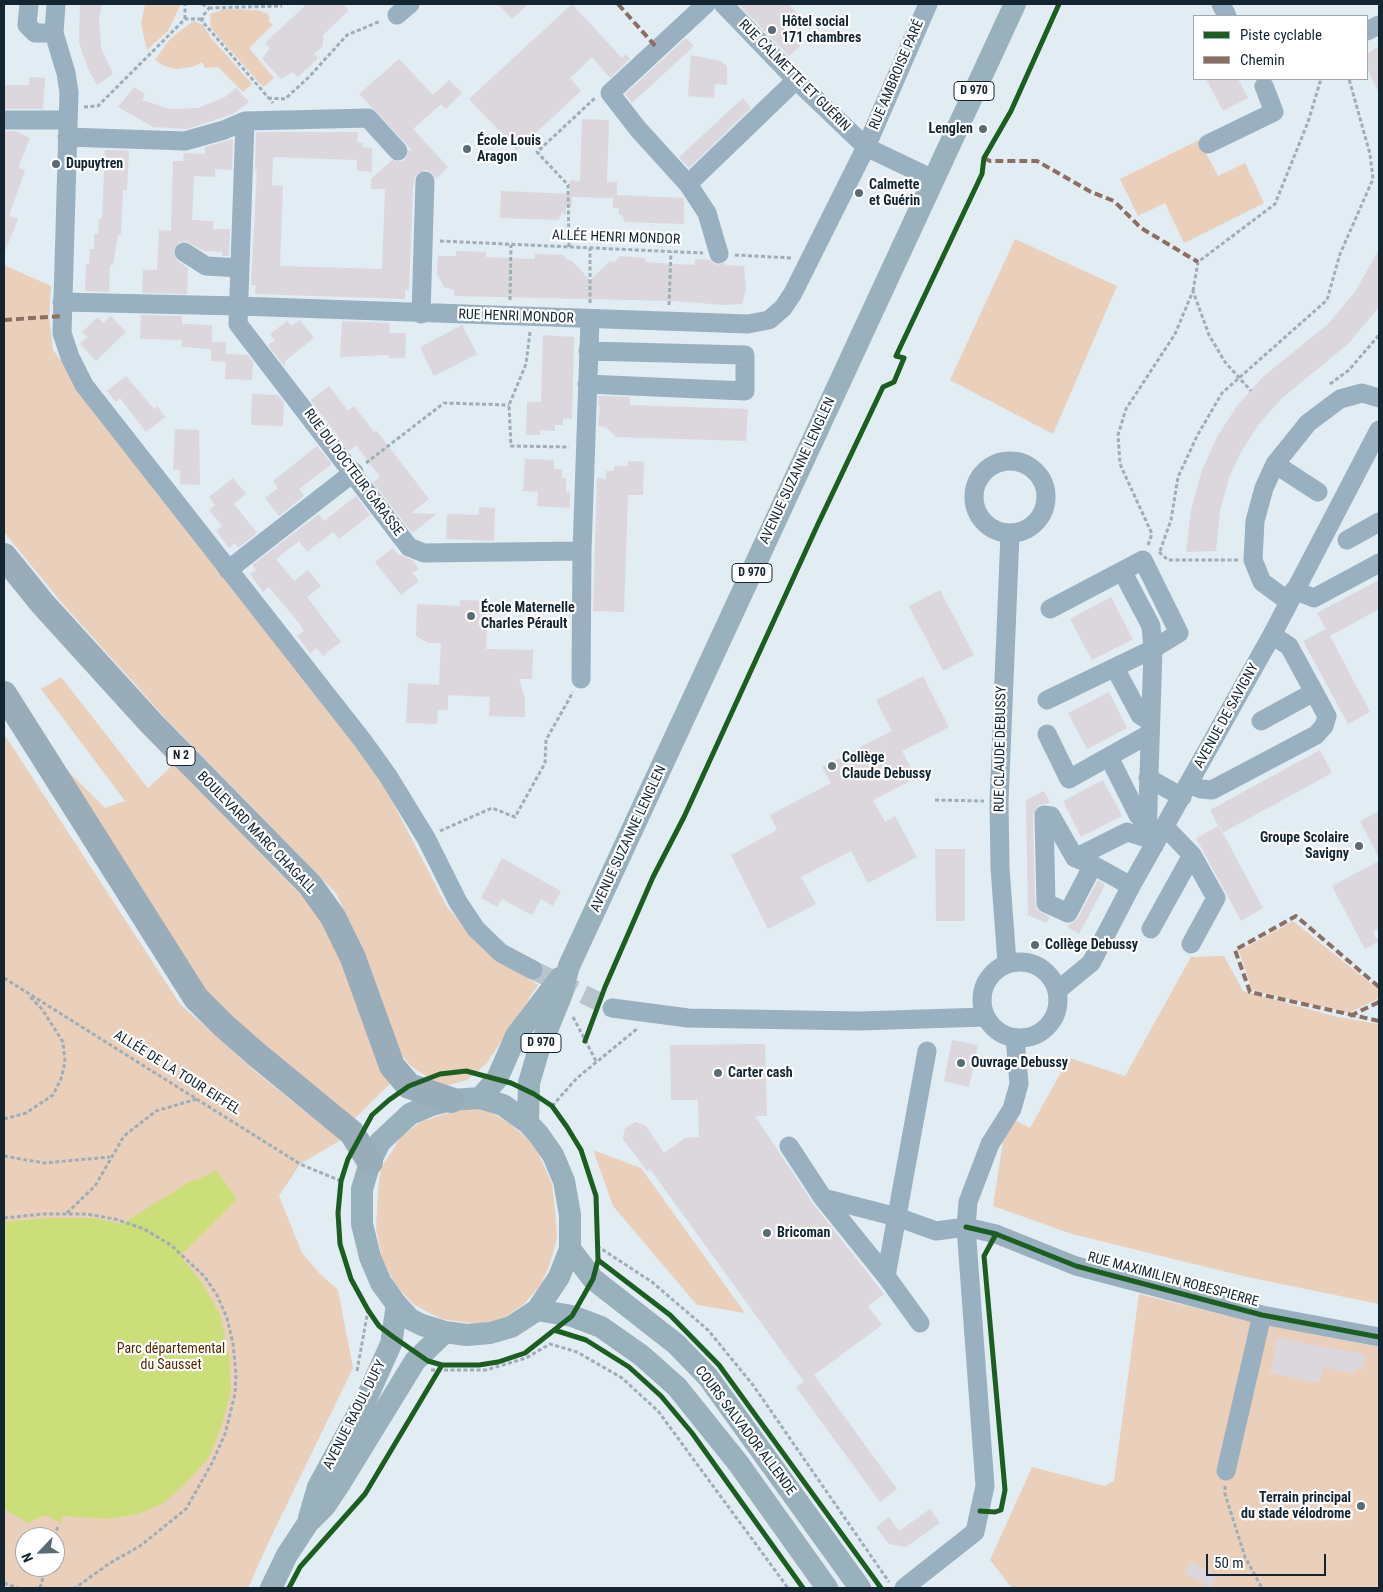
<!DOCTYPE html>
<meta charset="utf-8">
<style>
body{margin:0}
#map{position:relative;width:1383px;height:1592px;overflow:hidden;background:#e1ecf3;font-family:"Roboto Condensed",sans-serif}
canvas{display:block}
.frame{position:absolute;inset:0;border:5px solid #122531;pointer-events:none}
.legend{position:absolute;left:1193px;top:15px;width:175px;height:65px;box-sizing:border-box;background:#fff;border:1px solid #a0a8ad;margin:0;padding:6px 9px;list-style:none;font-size:15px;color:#122531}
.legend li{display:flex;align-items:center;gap:10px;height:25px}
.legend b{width:25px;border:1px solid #a0a8ad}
.north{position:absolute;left:15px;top:1527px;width:50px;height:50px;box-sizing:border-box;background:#fff;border:1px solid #a0a8ad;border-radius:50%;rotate:246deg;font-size:14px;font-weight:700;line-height:20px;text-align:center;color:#122531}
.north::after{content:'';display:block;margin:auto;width:18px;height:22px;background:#5a6b75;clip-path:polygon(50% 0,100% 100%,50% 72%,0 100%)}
.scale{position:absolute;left:1206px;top:1554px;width:120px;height:22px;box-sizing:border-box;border:2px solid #122531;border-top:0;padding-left:6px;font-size:15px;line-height:18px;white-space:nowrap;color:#122531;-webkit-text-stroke:4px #fff;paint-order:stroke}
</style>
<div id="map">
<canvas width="1383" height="1592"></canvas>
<div class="frame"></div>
<ul class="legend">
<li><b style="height:6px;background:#1b5e20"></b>Piste cyclable</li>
<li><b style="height:6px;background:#8d6e63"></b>Chemin</li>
</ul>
<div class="north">N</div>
<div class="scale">50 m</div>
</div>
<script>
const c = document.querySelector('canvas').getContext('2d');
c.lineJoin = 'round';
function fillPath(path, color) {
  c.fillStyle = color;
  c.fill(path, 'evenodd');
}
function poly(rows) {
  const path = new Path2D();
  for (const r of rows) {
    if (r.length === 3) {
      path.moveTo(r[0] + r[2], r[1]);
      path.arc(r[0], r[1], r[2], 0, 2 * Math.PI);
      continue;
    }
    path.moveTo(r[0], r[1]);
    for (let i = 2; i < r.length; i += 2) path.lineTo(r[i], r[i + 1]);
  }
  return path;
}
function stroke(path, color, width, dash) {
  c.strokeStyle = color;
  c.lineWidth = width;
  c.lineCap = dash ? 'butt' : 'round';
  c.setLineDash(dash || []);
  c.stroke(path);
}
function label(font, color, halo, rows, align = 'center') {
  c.font = font + ' "Roboto Condensed",sans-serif';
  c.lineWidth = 4.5;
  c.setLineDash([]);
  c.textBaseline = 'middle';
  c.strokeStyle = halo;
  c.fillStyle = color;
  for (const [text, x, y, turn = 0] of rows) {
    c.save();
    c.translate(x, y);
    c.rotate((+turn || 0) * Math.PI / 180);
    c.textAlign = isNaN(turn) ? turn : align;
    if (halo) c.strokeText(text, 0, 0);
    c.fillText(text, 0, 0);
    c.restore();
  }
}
const green = poly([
 [145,4,181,4,168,31,147,50,141,24],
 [224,9,257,10,268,14,270,18,268,20,273,25,249,48,274,78,263,87,211,28,210,14],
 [193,21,203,25,211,38,252,84,243,92,218,67,205,68,202,62,193,67,175,69,164,66,155,60,170,39],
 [1199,140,1218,176,1245,163,1264,203,1184,243,1165,203,1138,216,1120,179],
 [1015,239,1117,286,1053,434,950,380],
 [4,265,51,286,49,317,53,350,380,778,447,907,483,949,538,985,487,1063,467,1080,449,1085,440,1085,412,1067,399,1052,367,960,336,893,167,720,62,603,4,532],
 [61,677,148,788,174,764,321,916,347,967,390,1084,353,1120,242,1030,200,984,64,767,105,808,125,801,41,689],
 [4,734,180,1004,257,1073,341,1140,300,1164,279,1196,302,1253,320,1274,338,1290,353,1368,271,1537,248,1588,4,1588],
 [25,1537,55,1537,55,1567,25,1567],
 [1293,921,1379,990,1379,998,1349,1013,1252,990,1239,951],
 [1224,956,1243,991,1337,1017,1379,1024,1379,1304,1247,1277,1072,1234,993,1206,1007,1116,1030,1128,1069,1058,1125,1076,1191,957],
 [460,1109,484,1109,508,1122,535,1146,552,1184,555,1209,557,1239,549,1266,540,1286,524,1304,504,1318,479,1324,441,1319,413,1304,395,1284,382,1258,376,1229,378,1190,381,1168,401,1137,420,1122],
 [593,1150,641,1168,745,1313,697,1305,613,1206],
 [1139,1294,1249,1321,1379,1347,1379,1588,1012,1588,990,1560,1032,1467,1105,1486,1114,1481]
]);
const water = poly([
 [216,1170,237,1199,180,1256,201,1281,220,1315,229,1356,231,1390,222,1425,208,1459,183,1486,162,1504,139,1514,110,1519,63,1516,61,1523,45,1515,28,1523,4,1509,4,1222,46,1218,93,1218,122,1224,194,1179,195,1181]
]);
const building = poly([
 [80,4,102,4,99,19,101,48,113,74,97,85,88,69,79,43],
 [307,4,343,4,349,10,323,35,323,46,314,54,318,58,298,77,292,72,281,79,262,59,270,48,265,43],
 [498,4,528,4,512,19],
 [572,4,622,58,626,54,630,59,610,78,592,57,570,78,581,91,517,150,469,99],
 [738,4,788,4,797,13,783,27,800,46,789,56],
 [686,38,694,46,632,103,625,94],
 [1379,46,1379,94,1367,68,1367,54],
 [691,55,720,61,727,66,727,85,715,84,714,98,688,96],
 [399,59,433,95,449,80,462,93,446,109,441,104,413,129,448,167,436,179,431,172,426,170,415,176,413,189,409,290,405,290,405,299,255,294,256,285,251,285,257,170,255,170,256,132,358,132,357,142,363,143,363,147,372,148,372,172,357,171,357,160,273,157,272,185,283,186,280,266,382,269,385,189,371,189,371,179,392,160,400,162,405,160,409,150,412,150,359,94],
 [29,77,45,78,43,109,4,109,4,85,29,85],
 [1206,79,1238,79,1248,98,1223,111],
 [134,87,145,94,142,100,169,109,198,108,225,97,236,88,249,102,233,114,187,129,153,127,118,107],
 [743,98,751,108,689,168,679,157],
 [582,119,609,120,607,182,617,182,617,195,684,198,684,224,625,222,622,215,619,215,619,208,613,208,613,198,572,197,572,207,566,206,566,214,562,213,558,220,500,218,501,191,570,194,570,180,580,181],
 [6,131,14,131,30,138,18,168,25,170,9,216,18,219,4,254,4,137],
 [233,139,232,170,215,169,215,177,194,176,192,220,213,221,213,229,230,229,229,256,222,256,222,252,204,251,185,241,179,242,173,252,178,261,188,268,187,294,142,293,143,270,157,270,159,230,171,231,173,161,183,161,184,153,205,154,205,147],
 [105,150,129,151,127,190,123,190,121,235,118,235,113,265,110,265,109,292,85,291,86,264,89,264,90,249,94,249,94,234,98,234,99,219,102,219],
 [1379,249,1379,307,1348,344,1282,398,1259,424,1241,452,1229,478,1220,511,1216,551,1186,552,1191,510,1202,470,1217,437,1237,406,1264,376,1328,324,1355,292],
 [456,251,486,252,486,257,535,259,535,254,563,255,567,260,571,260,590,280,610,261,615,262,620,256,645,258,645,262,675,264,695,265,695,259,710,260,717,265,725,263,726,265,744,266,746,289,742,304,724,305,675,301,454,296,454,290,444,287,437,274,438,256,456,256],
 [141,315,182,316,182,324,212,325,212,342,226,342,226,362,211,361,211,349,181,347,182,340,140,339],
 [111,316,126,332,96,361,80,344,88,337,82,332,98,317,103,323],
 [300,320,314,338,285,361,285,367,268,345,275,340,270,334,287,321,292,326],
 [342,321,390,323,389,333,406,333,405,358,388,358,389,355,340,357],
 [462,325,477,354,434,376,420,347],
 [543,335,574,337,572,419,563,418,563,425,555,425,555,431,540,430,540,435,526,435,527,402,541,402],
 [226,354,248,355,253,362,252,380,225,379],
 [126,376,154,409,157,406,165,417,146,432,120,398,116,402,107,391],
 [329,386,348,411,354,406,374,432,376,430,429,499,411,513,437,514,412,533,373,482,380,477,356,445,349,451,311,400],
 [252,394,278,395,284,402,283,426,251,425],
 [599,396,630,397,630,405,748,409,746,441,616,437,606,427,598,426,600,405,598,405],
 [175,429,199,430,200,485,180,484,180,470,173,470],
 [317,446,332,464,299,489,304,496,279,516,265,498,278,488,273,481],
 [525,459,554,460,554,469,562,469,562,478,566,478,566,492,570,492,570,508,537,506,538,492,523,491],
 [628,461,644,462,643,495,628,495,624,612,593,611,597,478,606,479,606,471,614,471,614,466,628,466],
 [233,478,246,494,234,504,257,533,238,548,235,543,229,548,216,531,222,526,209,510,215,505,209,497],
 [356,496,370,515,339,539,333,532,307,552,299,541,276,559,294,581,308,570,321,586,307,597,341,642,323,656,317,648,310,653,297,636,304,631,298,622,269,587,263,592,250,574,256,570,252,565,319,514,324,521],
 [479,507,495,508,494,541,446,539,447,514,479,515],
 [393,548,399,556,401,555,412,560,419,569,412,573,419,581,401,595,375,562],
 [1379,580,1379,609,1330,636,1370,712,1348,724,1303,641,1326,629,1317,613],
 [940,590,974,655,943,671,909,606],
 [1111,597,1133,639,1092,660,1070,619],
 [460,600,488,601,486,649,533,650,532,679,519,679,525,698,525,717,489,716,490,697,448,695,448,710,438,710,437,724,406,723,408,683,439,685,441,643,428,643,416,636,417,604,460,606],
 [923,676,949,727,902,751,916,778,873,800,885,822,895,816,917,857,868,883,851,851,801,877,816,904,768,929,731,855,777,830,770,815,831,783,822,767,892,731,876,700],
 [1109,692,1127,728,1087,749,1068,713],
 [1320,750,1332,773,1222,833,1210,810],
 [1103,780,1122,816,1081,837,1063,801],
 [1044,791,1050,803,1039,805,1033,815,1035,903,1037,910,1049,917,1047,923,1028,915,1026,800],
 [1379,811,1379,858,1360,821],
 [1219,826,1263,908,1241,921,1196,838],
 [935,849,965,849,965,921,936,921],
 [502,858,561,891,553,906,541,899,532,915,502,899,497,907,481,898],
 [1379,861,1379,928,1373,932,1378,942,1365,949,1332,886],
 [1098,880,1105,885,1079,934,1067,927,1078,918],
 [952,1040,978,1045,969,1087,944,1081],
 [765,1044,767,1116,755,1116,814,1205,884,1294,868,1306,882,1325,814,1375,897,1489,880,1502,796,1387,804,1382,650,1169,647,1171,623,1139,625,1128,636,1122,646,1126,664,1153,685,1138,699,1137,698,1100,671,1100,670,1045],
 [1277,1338,1358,1353,1365,1356,1363,1370,1355,1369,1354,1374,1323,1367,1320,1383,1270,1373],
 [930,1509,940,1523,906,1547,889,1544,876,1527,889,1517,899,1531],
 [1191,1562,1217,1576,1211,1588,1185,1573]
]);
const minorTunnel = poly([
 [533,970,612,1008]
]);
const path = poly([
 [202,4,209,8,203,16,202,21,273,103],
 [209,8,282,6],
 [185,19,185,4],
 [268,98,285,99,309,77,347,35,381,21],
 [84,107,98,106,185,19,203,19],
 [440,241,703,253],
 [569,247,568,185,537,152,595,98],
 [735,255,793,258],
 [1193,291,1198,262,1275,204,1308,122,1321,79],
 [510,300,511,245],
 [590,303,590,248],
 [669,305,671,252],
 [530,332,526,364,509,405,511,446,569,447],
 [1330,384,1349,370,1379,335],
 [366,463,444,403,509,405],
 [1148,545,1152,534,1120,464,1118,435,1126,409,1175,334,1193,291,1209,335,1225,362,1251,391],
 [1160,551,1171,520,1178,477,1197,436,1222,393,1327,300,1340,254,1373,179,1370,154,1349,79],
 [1159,552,1168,560,1238,560],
 [935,800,984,801],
 [440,831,492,808,515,817,545,763,546,740,573,692],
 [4,978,300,1164,341,1181],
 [573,1017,596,1061],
 [552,1106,577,1078,638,1028],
 [4,1119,26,1113,53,1095,61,1079,65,1062,63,1042,42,1009,29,996],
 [4,1156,44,1163,110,1157],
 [67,1213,95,1186,124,1136,156,1111,197,1099],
 [4,1218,43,1214,87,1214,115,1219,144,1229,171,1245,205,1277,217,1295,227,1318,233,1344,236,1374,235,1394,225,1434,212,1463,186,1509,140,1546,110,1563,75,1588],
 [597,1246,652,1282,708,1330,753,1385,889,1582],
 [431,1370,486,1370,526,1358,550,1344,577,1352,622,1378,658,1411,788,1588],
 [357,1371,368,1310],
 [1225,1486,1225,1494,1245,1557,1262,1588],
 [55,1537,58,1525],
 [4,1583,18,1588],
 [40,1588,46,1567]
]);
const minor = poly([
 [29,4,27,25,35,33,54,33],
 [56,4,54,33,66,73,69,92,62,333,70,357,84,385,363,741,388,776,426,838,458,902,476,929,501,953,533,970],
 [706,4,610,93,638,129,688,184,707,213,719,254],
 [723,4,796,80,866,147,933,179],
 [1221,4,1227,16],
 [397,15,410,4],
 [1367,31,1379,25],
 [4,120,68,120],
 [245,121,238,324,409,547,424,553,582,551,590,320],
 [67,137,185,141,224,130,245,121,368,118,398,151],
 [1208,144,1274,112,1264,86],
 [688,184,796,80],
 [184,252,206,266,240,268],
 [62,302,239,306,748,324,769,320,783,308,793,293,866,147,928,4],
 [421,314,425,181],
 [587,384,745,391,745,355,588,351],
 [1010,497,36],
 [1275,464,1318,492],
 [1347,540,1379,522],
 [228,570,354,472],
 [1294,590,1314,598,1379,563],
 [1288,601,1262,582,1253,560,1255,521,1264,488,1275,464,1308,423,1340,399,1362,393,1379,398],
 [1050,609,1143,560,1179,633,1153,649,1147,838,1154,846],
 [1115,668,1140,715,1150,721],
 [581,679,582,551],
 [1047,700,1153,649,1151,626,1122,571],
 [1261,721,1314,692],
 [1047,734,1069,779,1149,734],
 [1109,757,1138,815,1147,824],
 [1148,778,1182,797],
 [1189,784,1201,789,1212,790,1316,735,1324,726,1327,716,1289,646,1272,635],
 [1044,815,1051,816,1075,858,1093,865,1068,913,1046,903,1044,815],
 [1165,827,1192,855,1216,898,1191,944],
 [1075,858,1127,832,1147,838],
 [1093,865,1131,886],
 [1151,929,1192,855],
 [1020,1000,38],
 [1007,963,1000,868,999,801,1010,534],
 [1058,990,1091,963,1131,886,1272,635,1379,430],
 [612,1008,688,1018,859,1021,985,1017],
 [789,1146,823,1198,886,1276],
 [823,1198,897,1217,936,1231,966,1227,996,1234,1076,1266,1262,1315,1379,1337],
 [920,1323,886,1276,927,1051],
 [1226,1471,1262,1315],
 [904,1588,975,1532,985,1486,966,1227,968,1202,990,1144,1012,1109,1019,1084,1015,1038]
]);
const major = poly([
 [480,1098,503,1105,528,1123,539,1135,553,1155,564,1181,570,1215,570,1249,559,1277,537,1310,511,1327,490,1333,467,1335,445,1332,422,1325,410,1319,397,1305,381,1283,370,1257,362,1224,362,1189,370,1162,380,1142,410,1114,429,1106,451,1100,480,1098],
 [480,1098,497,1079,516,1036,560,978],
 [528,1123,529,1083,538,1052,561,996,569,966,1015,4],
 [570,1249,593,1279,676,1344,708,1377,860,1588],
 [537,1310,572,1316,601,1327,641,1355,677,1387,738,1463,827,1588],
 [309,1518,318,1487,368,1395,391,1344,397,1305],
 [271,1588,287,1555,308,1523,325,1506,339,1485,415,1361,445,1332]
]);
const highway = poly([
 [4,556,42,603,151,723,310,885,333,917,353,958,392,1066,409,1086,451,1100],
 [4,694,196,998,223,1025,256,1054,352,1133,370,1162]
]);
const quiet = poly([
 [618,4,657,48],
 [984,158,990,161,1037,161,1091,192,1114,201,1141,228,1198,262],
 [4,320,62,316],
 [1379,987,1296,916,1235,950,1250,992,1379,1021],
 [1350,1016,1379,1002]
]);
const cycleway = poly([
 [585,1041,605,987,653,877,684,817,818,524,883,387,894,382,904,358,896,356,982,174,984,158,1011,111,1059,4],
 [466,1071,511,1083,534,1094,552,1106,567,1127,581,1150,596,1196,598,1260,593,1279,572,1316,525,1353,498,1362,479,1365,442,1365,428,1361,392,1336,379,1326,368,1310,351,1279,340,1244,338,1213,341,1181,348,1159,372,1115,389,1100,409,1086,440,1074,466,1071],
 [966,1227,996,1234,1076,1266,1262,1315,1379,1337],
 [598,1260,670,1315,719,1365,881,1588],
 [554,1330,586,1340,629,1367,661,1396,692,1433,803,1588],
 [980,1511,995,1512,1001,1510,1005,1490,984,1256,996,1234],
 [289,1588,300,1567,365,1494,442,1365]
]);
const markers = [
 [772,30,5,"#5a6b75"],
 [983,129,5,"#5a6b75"],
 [467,149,5,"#5a6b75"],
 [56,164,5,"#5a6b75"],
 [859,193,5,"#5a6b75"],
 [471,616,5,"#5a6b75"],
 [832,766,5,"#5a6b75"],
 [1359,846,5,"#5a6b75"],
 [1035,945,5,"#5a6b75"],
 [961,1063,5,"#5a6b75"],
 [718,1073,5,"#5a6b75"],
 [767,1233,5,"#5a6b75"],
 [1361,1506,5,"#5a6b75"]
];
const shields = [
 [974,91,40],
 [752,573,40],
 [181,756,28],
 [541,1043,40]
];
const shieldNames = [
 ["D 970",974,91],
 ["D 970",752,573],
 ["N 2",181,756],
 ["D 970",541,1043]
];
const poiNames = [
 ["Hôtel social",782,22],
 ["171 chambres",782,38],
 ["Lenglen",973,129,"right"],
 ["École Louis",477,141],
 ["Aragon",477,157],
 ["Dupuytren",66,164],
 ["Calmette",869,185],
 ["et Guérin",869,201],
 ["École Maternelle",481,608],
 ["Charles Pérault",481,624],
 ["Collège",842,758],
 ["Claude Debussy",842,774],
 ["Groupe Scolaire",1349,838,"right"],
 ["Savigny",1349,854,"right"],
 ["Collège Debussy",1045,945],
 ["Ouvrage Debussy",971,1063],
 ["Carter cash",728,1073],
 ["Bricoman",777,1233],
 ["Terrain principal",1351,1498,"right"],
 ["du stade vélodrome",1351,1514,"right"]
];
const streetNames = [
 ["RUE AMBROISE PARÉ",897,75,-67],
 ["RUE CALMETTE ET GUÉRIN",794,76,45],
 ["ALLÉE HENRI MONDOR",616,238,2],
 ["RUE HENRI MONDOR",516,317,2],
 ["AVENUE SUZANNE LENGLEN",798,471,-65],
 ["RUE DU DOCTEUR GARASSE",353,473,53],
 ["AVENUE DE SAVIGNY",1227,716,-61],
 ["RUE CLAUDE DEBUSSY",1001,749,-89],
 ["BOULEVARD MARC CHAGALL",256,833,46],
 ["AVENUE SUZANNE LENGLEN",629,839,-65],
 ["ALLÉE DE LA TOUR EIFFEL",177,1073,32],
 ["RUE MAXIMILIEN ROBESPIERRE",1173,1280,15],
 ["AVENUE RAOUL DUFY",355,1415,-63],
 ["COURS SALVADOR ALLENDE",745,1431,53]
];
const parkNames = [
 ["Parc départemental",171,1349],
 ["du Sausset",171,1365]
];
fillPath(green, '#ead0bb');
fillPath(water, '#cbde7a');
fillPath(building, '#dcd6dd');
stroke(minorTunnel, '#b8c4cc', 19, [19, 9]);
stroke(path, '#9eaeb8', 3, [4, 2.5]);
stroke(minor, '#98b0bf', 19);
stroke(major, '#99b0bd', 22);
stroke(highway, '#99acb9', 26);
stroke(quiet, '#8d6e63', 4, [8, 4]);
stroke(cycleway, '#1b5e20', 5);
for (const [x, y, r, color] of markers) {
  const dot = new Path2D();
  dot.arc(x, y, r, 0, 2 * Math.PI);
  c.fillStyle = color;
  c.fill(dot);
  stroke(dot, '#fff', 2);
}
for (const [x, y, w] of shields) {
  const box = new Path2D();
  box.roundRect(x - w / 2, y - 9.5, w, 19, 4);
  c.fillStyle = '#fff';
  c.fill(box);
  stroke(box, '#122531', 1);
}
label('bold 12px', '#122531', null, shieldNames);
label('bold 14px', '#122531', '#fff', poiNames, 'left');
label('14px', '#122531', '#fff', streetNames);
label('14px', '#532900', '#fff', parkNames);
</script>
